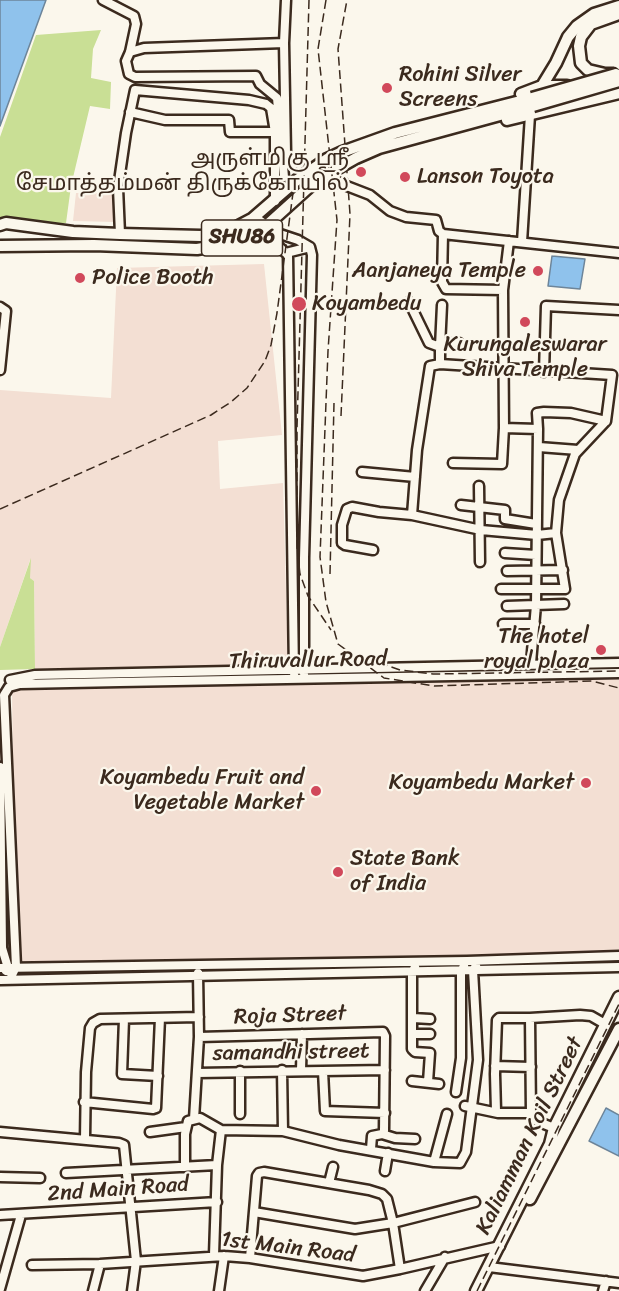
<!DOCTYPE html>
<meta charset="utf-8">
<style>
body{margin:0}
canvas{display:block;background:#fbf7ec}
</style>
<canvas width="619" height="1291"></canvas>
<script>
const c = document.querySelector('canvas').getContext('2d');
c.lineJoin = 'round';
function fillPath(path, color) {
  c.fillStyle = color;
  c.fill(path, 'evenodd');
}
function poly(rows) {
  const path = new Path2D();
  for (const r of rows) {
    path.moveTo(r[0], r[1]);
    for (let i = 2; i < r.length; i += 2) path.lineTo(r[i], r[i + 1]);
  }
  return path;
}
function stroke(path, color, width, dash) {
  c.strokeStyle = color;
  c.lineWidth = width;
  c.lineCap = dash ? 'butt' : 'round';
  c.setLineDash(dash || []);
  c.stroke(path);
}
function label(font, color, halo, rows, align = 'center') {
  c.font = font + ' Sriracha,"Noto Sans Tamil",sans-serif';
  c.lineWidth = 4.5;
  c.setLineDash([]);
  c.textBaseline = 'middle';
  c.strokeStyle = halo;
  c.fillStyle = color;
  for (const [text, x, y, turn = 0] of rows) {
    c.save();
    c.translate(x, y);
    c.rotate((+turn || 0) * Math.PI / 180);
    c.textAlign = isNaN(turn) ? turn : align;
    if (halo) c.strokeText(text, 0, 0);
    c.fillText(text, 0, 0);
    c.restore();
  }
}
const built = poly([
 [76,193,116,193,115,222,73,221],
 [264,264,282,435,218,441,220,489,283,483,288,665,35,669,34,581,30,578,30,560,0,647,0,390,111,398,117,268],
 [619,675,619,957,15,967,12,688]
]);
const green = poly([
 [101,30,93,49,91,78,111,82,110,109,90,106,71,186,66,223,36,223,22,219,0,219,0,137,36,35],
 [31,558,30,578,34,581,35,669,0,670,0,647]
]);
const water = poly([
 [0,0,46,0,0,126,0,0],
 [552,256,585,259,580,289,548,286,552,256],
 [606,1108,619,1115,619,1156,589,1141,606,1108]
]);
const minor = poly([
 [103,0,134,16,136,24,130,52,126,61,129,74,135,77,256,76,260,84,277,98,284,177],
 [286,0,284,43,286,153],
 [130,52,144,48,284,43],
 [130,112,165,120,229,120,230,132,275,132],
 [328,174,339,183,370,195,390,211,406,217,436,220,439,231,443,234,442,282,446,289,503,290],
 [255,217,277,233,298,240,310,247,312,255,304,558,304,673],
 [120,234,118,188,126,133,135,90,249,100,266,104,271,108,275,132,275,201],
 [443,234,619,253],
 [509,241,503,290,504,428,538,429,537,413,544,412,571,413,606,421],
 [238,242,262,240,276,244,288,255,294,673],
 [522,242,530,115],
 [286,253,310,247],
 [409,302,429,343,440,347,440,364],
 [0,307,6,311,0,370],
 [440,342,459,343],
 [440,347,442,305],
 [544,372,546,306,619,310],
 [539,447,578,450],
 [453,463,502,464,504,428],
 [362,472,415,477],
 [479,486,480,562],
 [461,505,505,510,505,519,536,524],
 [412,515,417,450,430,366,440,364,612,375,606,421,575,454,559,500,556,533,565,589,501,589],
 [373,550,345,545,342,543,342,525,347,509,352,507,379,512,412,515,481,530,537,535,556,533],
 [505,553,536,555],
 [507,571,563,570],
 [507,606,564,604],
 [503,624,535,624],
 [531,663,536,605,538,429],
 [10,680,35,675,619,663],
 [0,767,2,948,8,968,6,971],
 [415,967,412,972,412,1049,415,1052,430,1053,428,1082],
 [0,968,467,961,619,956],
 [10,979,16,967,4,695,9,687,20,684,120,682,619,673],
 [0,980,619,967],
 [413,1018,430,1019],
 [124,1019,122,1074,158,1076],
 [413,1034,430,1034],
 [199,1037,383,1032,385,1036,384,1131,382,1134,372,1136,371,1149],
 [495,1066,531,1067],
 [282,1070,283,1131],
 [301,1070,302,1034],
 [240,1071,240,1114],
 [323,1071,325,1111,385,1113],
 [197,1073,385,1070],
 [412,1081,439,1084],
 [456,1092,461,1058,461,971,464,966],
 [84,1102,153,1109,156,1108,160,1018],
 [465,1106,498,1113,531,1113],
 [496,1111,495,1074,497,1020,499,1018,530,1018],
 [194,1119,199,1037,198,973],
 [554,1128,534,1120,531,1113,530,1018,580,1015,591,1016,605,1024],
 [0,1132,119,1143,124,1145,136,1261,132,1291],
 [150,1132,186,1127],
 [382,1134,395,1138,415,1139],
 [85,1139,86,1072,90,1028,93,1023,100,1019,199,1017],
 [434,1162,447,1114],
 [185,1167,185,1134,188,1121,200,1118,221,1130,283,1131,339,1145,434,1162,460,1163,466,1152,478,1060,473,970,476,966],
 [385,1171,388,1153],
 [66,1173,217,1165],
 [0,1177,40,1178],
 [329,1183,333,1167],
 [254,1212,355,1229,393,1223,475,1202],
 [0,1215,217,1202],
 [214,1255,217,1165,221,1130],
 [250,1258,257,1176,259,1173,264,1172,369,1190,382,1194,387,1199,393,1223,400,1269],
 [32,1265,100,1264,224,1256,250,1258,363,1276,400,1269,500,1246],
 [489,1267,619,1283],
 [0,1289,21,1215],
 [93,1291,100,1264],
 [219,1291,224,1256],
 [425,1291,445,1257],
 [603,1291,606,1281]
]);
const major = poly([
 [613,74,605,74,588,70,581,63,579,46,581,37,591,24,619,14],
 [542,86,556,63,568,37,577,26,594,14,619,6],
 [521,94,542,86,567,86],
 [507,120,619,93],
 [0,225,6,223,73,232,120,234,201,236,231,230,252,219,297,180,327,159,342,152,395,133,532,98],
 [0,246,94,245,197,249,233,243,266,226,317,180,356,158,379,148,533,106],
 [530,1199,619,1029],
 [476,1291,550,1144,554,1128,619,997]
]);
const rail = poly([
 [309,0,297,428,297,547,300,574,308,596,331,630],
 [326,0,318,49,337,220,328,351,320,557,326,602,338,644,384,678,434,686,592,681,619,688],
 [341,416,350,214,338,49,347,0],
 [0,509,211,415,231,402,247,388,265,361,271,345,277,313,297,163],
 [330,574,334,403],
 [366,658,400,670,433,674,619,671],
 [477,1291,619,1004]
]);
const majorBridge = poly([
 [532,98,616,74],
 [533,106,619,81]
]);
const markers = [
 [387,88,6,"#d1495b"],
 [361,172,6,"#d1495b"],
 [405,177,6,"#d1495b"],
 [538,271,6,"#d1495b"],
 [80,278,6,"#d1495b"],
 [299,304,8,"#d1495b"],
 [525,322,6,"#d1495b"],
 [601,650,6,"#d1495b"],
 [586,783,6,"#d1495b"],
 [316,791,6,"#d1495b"],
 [338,872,6,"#d1495b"]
];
const shields = [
 [242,238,81]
];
const shieldNames = [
 ["SHU86",242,238]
];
const poiNames = [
 ["Rohini Silver",399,75],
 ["Screens",399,100],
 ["அருள்மிகு ஸ்ரீ",349,159,"right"],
 ["சேமாத்தம்மன் திருக்கோயில்",349,184,"right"],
 ["Lanson Toyota",417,177],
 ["Aanjaneya Temple",526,271,"right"],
 ["Police Booth",92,278],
 ["Koyambedu",312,304],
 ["Kurungaleswarar",525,345,"center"],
 ["Shiva Temple",525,370,"center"],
 ["The hotel",589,637,"right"],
 ["royal plaza",589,662,"right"],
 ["Koyambedu Fruit and",304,778,"right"],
 ["Vegetable Market",304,803,"right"],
 ["Koyambedu Market",574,783,"right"],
 ["State Bank",350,859],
 ["of India",350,884]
];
const streetNames = [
 ["Thiruvallur Road",308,661,-1],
 ["Roja Street",290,1016,-2],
 ["samandhi street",291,1053,-1],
 ["Kaliamman Koil Street",530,1136,-64],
 ["2nd Main Road",118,1190,-4],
 ["1st Main Road",288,1248,7]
];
fillPath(built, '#f3dfd3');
fillPath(green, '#c9df95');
fillPath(water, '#8fc2ec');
stroke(water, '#6d859a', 1.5);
stroke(minor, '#3b2a1e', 13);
stroke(major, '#3b2a1e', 15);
stroke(minor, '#fbf7ec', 8);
stroke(major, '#fbf7ec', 10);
stroke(rail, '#3b2a1e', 1.5, [9, 4.5]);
stroke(majorBridge, '#3b2a1e', 15, []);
stroke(majorBridge, '#fbf7ec', 10);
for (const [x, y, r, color] of markers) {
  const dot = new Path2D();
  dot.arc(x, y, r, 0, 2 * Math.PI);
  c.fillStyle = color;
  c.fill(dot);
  stroke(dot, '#fbf7ec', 2);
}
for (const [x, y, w] of shields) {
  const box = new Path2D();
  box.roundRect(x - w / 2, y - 18, w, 36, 4.5);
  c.fillStyle = '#fbf7ec';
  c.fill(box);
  stroke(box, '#3b2a1e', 1.5);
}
label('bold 21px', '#3b2a1e', null, shieldNames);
label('22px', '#3b2a1e', '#fbf7ec', poiNames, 'left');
label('22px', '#3b2a1e', '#fbf7ec', streetNames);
</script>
